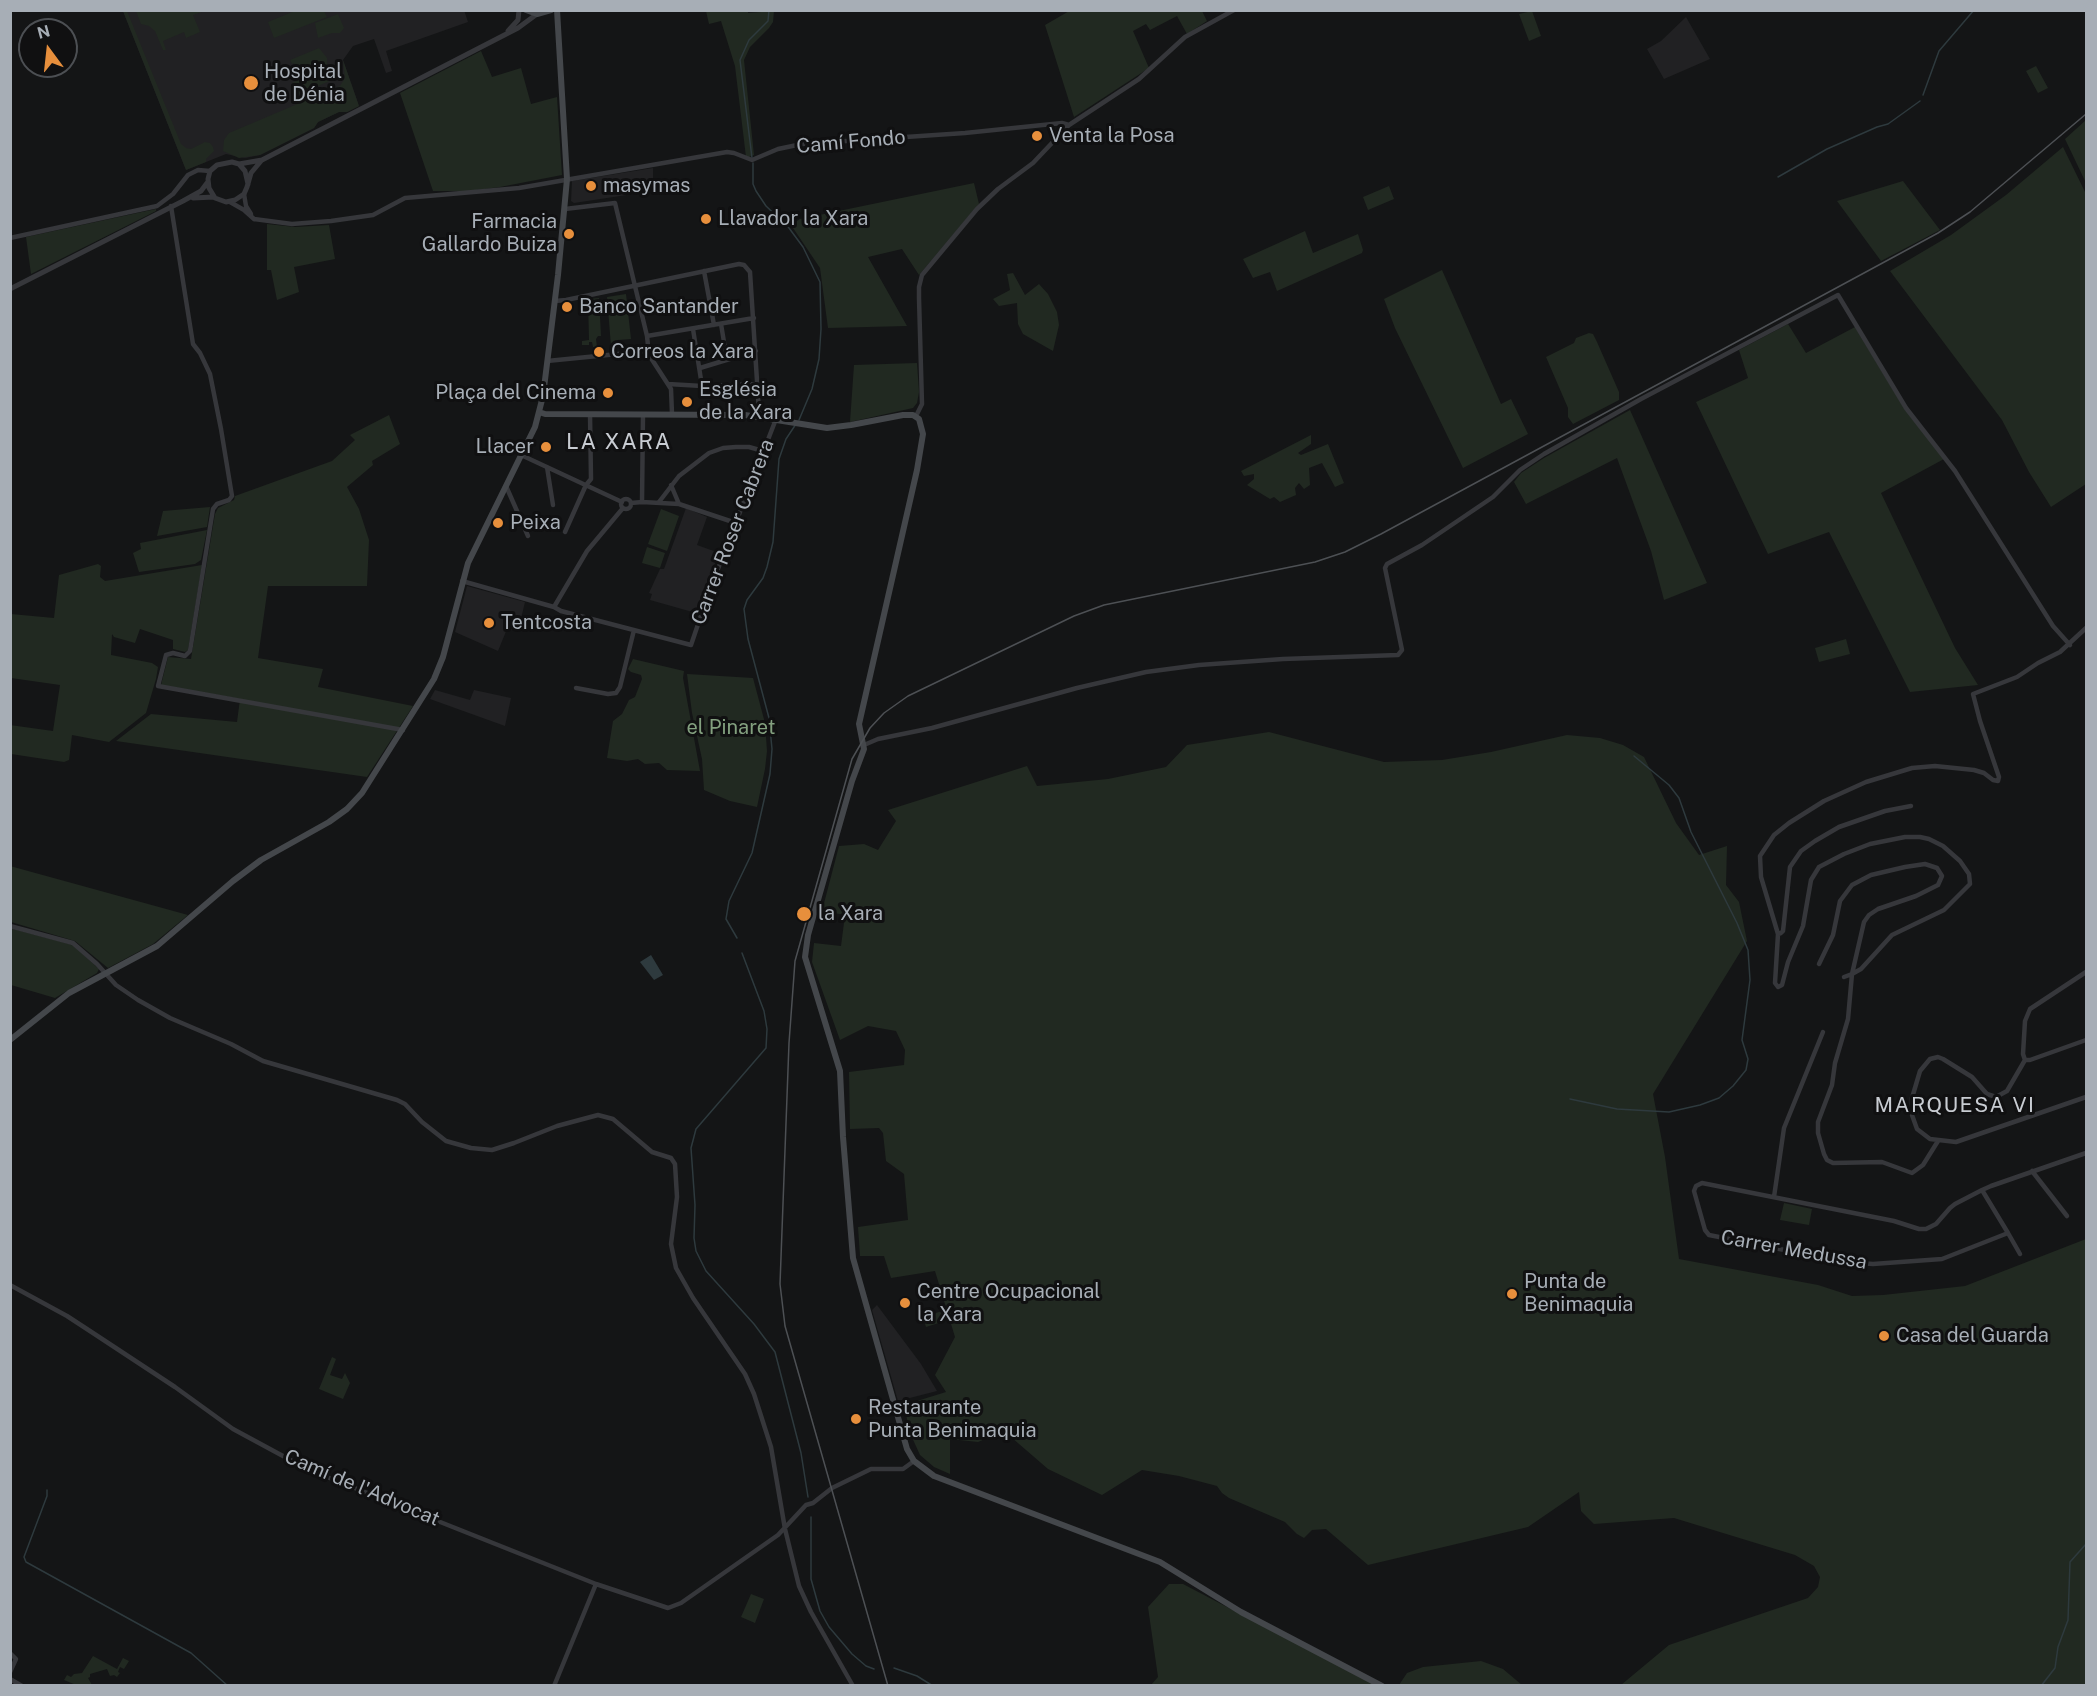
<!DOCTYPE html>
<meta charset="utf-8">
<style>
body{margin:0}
#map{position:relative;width:2097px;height:1696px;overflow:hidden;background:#141516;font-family:"Public Sans",sans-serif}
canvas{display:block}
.frame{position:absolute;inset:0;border:12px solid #a7aeb6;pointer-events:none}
.north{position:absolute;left:18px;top:18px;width:60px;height:60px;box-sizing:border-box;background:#101011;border:2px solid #4c4f53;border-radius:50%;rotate:345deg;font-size:16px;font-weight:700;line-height:24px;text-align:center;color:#a7aeb6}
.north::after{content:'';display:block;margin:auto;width:21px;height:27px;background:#e78f3c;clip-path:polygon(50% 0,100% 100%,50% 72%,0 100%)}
</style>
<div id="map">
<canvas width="2097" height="1696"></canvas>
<div class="frame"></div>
<div class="north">N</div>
</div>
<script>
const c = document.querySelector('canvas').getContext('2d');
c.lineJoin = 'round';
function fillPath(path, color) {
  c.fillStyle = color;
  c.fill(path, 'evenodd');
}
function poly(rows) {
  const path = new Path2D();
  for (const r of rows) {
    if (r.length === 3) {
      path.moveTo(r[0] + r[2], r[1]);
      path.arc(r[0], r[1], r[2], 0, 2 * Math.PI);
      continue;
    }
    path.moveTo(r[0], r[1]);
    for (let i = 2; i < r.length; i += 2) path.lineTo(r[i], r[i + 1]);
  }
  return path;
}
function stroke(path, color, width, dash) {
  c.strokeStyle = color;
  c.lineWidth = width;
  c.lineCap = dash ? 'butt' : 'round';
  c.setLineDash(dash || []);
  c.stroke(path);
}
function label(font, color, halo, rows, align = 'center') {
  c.font = font + ' "Public Sans",sans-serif';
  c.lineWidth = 6;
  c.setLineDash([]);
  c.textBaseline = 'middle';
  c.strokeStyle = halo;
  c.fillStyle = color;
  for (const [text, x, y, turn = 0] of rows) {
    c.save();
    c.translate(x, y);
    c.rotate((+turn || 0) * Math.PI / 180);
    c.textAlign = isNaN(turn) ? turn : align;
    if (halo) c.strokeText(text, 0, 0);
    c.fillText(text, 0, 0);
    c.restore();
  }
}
const built = poly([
 [464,10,468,22,386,51,392,71,386,73,374,39,353,46,343,60,359,106,347,112,339,112,318,122,314,128,260,155,245,158,226,154,186,170,123,11],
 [1686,17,1710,59,1664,79,1647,49,1661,41],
 [653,168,653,191,574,203,571,201,572,181],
 [686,508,707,517,697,545,719,553,696,613,650,600,652,594,649,593,660,569,664,569],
 [467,586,525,602,518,631,507,629,498,651,455,632],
 [435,690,470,700,474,690,511,698,505,726,430,699],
 [877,1305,921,1364,937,1391,898,1401,872,1310]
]);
const green = poly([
 [297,10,324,11,327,17,274,38,268,22],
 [1071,10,1202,11,1207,21,1187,34,1177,16,1150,30,1146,24,1133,31,1149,68,1074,117,1045,25],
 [123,11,127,11,181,144,186,148,191,149,205,142,210,143,213,147,214,151,206,159,206,162,186,170],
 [136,11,204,11,193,15,200,32,186,38,184,32,163,41,166,50,163,50,155,31,149,26,141,24],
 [706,11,748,11,748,13,774,11,773,22,769,28,750,47,744,60,754,155,749,157,746,157,735,66,721,21,709,24],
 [1532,11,1541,36,1529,41,1519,14],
 [338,14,344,28,340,33,332,33,318,38,315,23],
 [319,48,327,58,327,68,307,78,308,81,328,73,335,68,336,78,305,92,302,87,300,88,302,93,296,95,292,83,301,79,294,63,292,64,290,60],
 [481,51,492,77,521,68,531,104,557,97,562,175,500,187,469,191,433,191,400,93],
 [343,60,359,106,347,112,339,112,318,122,314,128,260,155,239,158,223,151,224,140,229,133,340,86,345,78],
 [2036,66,2048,88,2038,93,2026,71],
 [2086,120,2086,183,2065,139],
 [2063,147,2086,194,2086,484,2051,507,2029,472,2002,420,1890,271,1951,235,2006,195],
 [1903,181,1940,230,1881,261,1837,201],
 [974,183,979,204,919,275,902,249,868,257,907,326,828,328,820,268,791,225,800,219],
 [1389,186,1394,199,1368,210,1363,197],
 [156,209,156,211,31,274,26,237],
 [267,224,295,227,329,225,335,259,294,267,299,292,277,300,271,270,267,270],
 [1305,231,1313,253,1358,234,1363,250,1362,253,1277,291,1270,272,1253,278,1243,259],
 [1442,270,1501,404,1511,399,1528,434,1463,468,1395,328,1384,299],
 [1013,273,1025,295,1039,284,1048,294,1057,312,1059,325,1053,351,1023,334,1018,324,1017,303,999,306,993,299,1010,290,1007,274],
 [626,294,631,339,618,340,618,345,611,346,607,297],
 [599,298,601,336,598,336,596,339,597,347,593,347,592,342,589,342,589,345,582,345,582,341,589,340,588,299],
 [1788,324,1806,353,1855,327,1904,408,1944,459,1881,493,1955,648,1978,685,1910,692,1829,532,1768,554,1696,402,1748,378,1739,350],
 [1589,333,1593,334,1597,342,1619,392,1619,400,1573,424,1568,417,1568,408,1546,357,1574,343,1576,338],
 [917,363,919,392,917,403,913,408,850,422,854,365],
 [1630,410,1707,583,1664,600,1651,551,1617,458,1526,504,1514,482,1521,473,1544,458],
 [389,415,400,444,372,461,373,465,347,487,359,509,369,540,367,586,268,586,258,658,323,669,318,687,413,706,367,777,116,741,151,714,237,722,240,699,161,685,168,657,191,659,215,514,218,508,234,500,235,496,332,461,355,440,350,435],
 [1311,435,1311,444,1298,453,1301,455,1328,444,1344,483,1335,487,1322,463,1309,468,1310,485,1304,489,1299,483,1295,488,1296,495,1280,502,1274,497,1270,499,1247,485,1254,479,1254,474,1244,476,1241,471],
 [210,507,207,527,157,536,163,511],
 [661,509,679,516,667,551,648,544],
 [207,530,201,560,195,564,139,572,133,553,141,549,140,543],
 [647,547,665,553,660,568,642,563],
 [98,564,101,566,100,577,105,581,202,565,188,650,185,652,173,649,173,640,140,629,135,643,114,637,112,634,111,655,152,663,158,667,156,679,146,713,109,742,72,735,69,760,64,762,11,754,10,725,53,731,60,685,11,678,11,614,54,618,59,575],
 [1846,639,1850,654,1819,662,1815,648],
 [633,659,684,671,683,678,700,771,667,770,659,763,645,764,638,759,627,761,607,758,613,721,622,714,629,700,635,697,642,679,641,675,631,672,628,669],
 [687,674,753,678,765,723,767,751,765,769,757,807,730,801,704,790,702,759,692,713],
 [1269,732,1384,762,1442,760,1491,752,1567,735,1600,738,1623,745,1644,757,1676,823,1699,855,1727,846,1726,885,1739,902,1747,941,1653,1094,1665,1157,1679,1259,1818,1285,1852,1296,1883,1295,1965,1286,2086,1239,2086,1685,1621,1685,1669,1645,1808,1598,1818,1587,1820,1577,1814,1566,1795,1555,1674,1518,1594,1524,1581,1511,1579,1492,1528,1527,1368,1565,1326,1529,1312,1530,1304,1538,1297,1534,1285,1522,1229,1498,1222,1493,1217,1486,1179,1476,1142,1470,1102,1495,1048,1469,1004,1431,978,1442,950,1439,950,1474,934,1467,920,1455,910,1433,904,1405,946,1392,935,1375,955,1337,935,1271,891,1278,884,1256,860,1256,858,1227,908,1220,904,1174,886,1161,883,1133,879,1128,850,1129,849,1072,904,1065,905,1050,896,1031,868,1026,840,1040,812,962,814,943,841,946,845,915,822,911,839,846,864,844,878,850,896,821,888,810,1027,766,1037,786,1108,779,1166,767,1187,745],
 [10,866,188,915,153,944,108,968,75,941,11,922],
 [10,928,73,945,99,969,97,973,55,998,11,985],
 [1784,1203,1812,1209,1809,1225,1780,1220],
 [942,1311,945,1321,926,1327,923,1317],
 [332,1357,336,1359,330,1375,342,1379,345,1373,350,1383,343,1399,319,1389],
 [1169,1584,1183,1584,1376,1685,1151,1685,1158,1677,1148,1607],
 [751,1594,764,1599,755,1623,741,1617],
 [93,1656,117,1669,123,1658,129,1661,124,1669,120,1667,118,1672,120,1673,117,1677,114,1675,110,1676,107,1669,90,1674,90,1677,88,1678,92,1685,76,1685,64,1680,67,1675,71,1677,74,1674,82,1673],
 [1481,1661,1503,1669,1522,1685,1399,1685,1407,1673,1423,1667]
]);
const water = poly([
 [651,955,663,975,654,980,640,962]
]);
const stream = poly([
 [1923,95,1939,51,1974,10],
 [752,158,740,60,749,40,768,21,769,10],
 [753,163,753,184,756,191,766,206,789,228,803,247,820,282,821,329,819,359,812,389,799,420],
 [1778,177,1827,149,1877,127,1888,124,1920,101],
 [737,938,726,919,729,901,752,853,770,774,772,749,769,718,748,639,744,609,747,600,763,578,767,567,773,542,779,459,786,439,796,424],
 [742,953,764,1011,767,1029,766,1048,696,1129,691,1148,695,1205,694,1238,696,1251,706,1271,754,1324,775,1352,801,1453,808,1497],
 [1570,1099,1617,1109,1669,1112,1700,1105,1719,1098,1733,1086,1746,1070,1748,1059,1742,1040,1750,980,1748,950,1737,923,1691,832,1679,798,1669,785,1634,756],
 [47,1490,47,1496,24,1557,26,1562,191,1653,228,1686],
 [811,1517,811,1579,820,1611,829,1627,852,1654,866,1666,874,1669],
 [894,1668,917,1676,933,1686],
 [2041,1686,2055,1668,2058,1647,2068,1620,2070,1562,2086,1544]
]);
const minor = poly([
 [244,194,246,206,251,214],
 [230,202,244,210,254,219],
 [171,206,193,344,200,353,210,374,221,429,232,496,229,500,217,504,213,509,190,651,185,656,173,653,166,655,158,686,403,730],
 [565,209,615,203,647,336,649,355,671,389,672,414],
 [254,219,292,224,331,221,373,215,405,198,519,188,727,152,734,153,752,160,778,149,802,144,965,133,1062,123,1069,125],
 [10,238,157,206,173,194,188,175,198,170,210,171],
 [704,271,714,325],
 [555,301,566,300,739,264,744,265,750,272,759,412,763,417],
 [721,324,727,360],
 [693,329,702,386],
 [647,336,754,318],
 [547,361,648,351],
 [700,368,756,351],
 [668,384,702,386,758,384],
 [916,416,922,404,919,298,919,287,922,275,977,209,998,189,1033,163,1069,125,1139,79,1185,37,1234,10],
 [521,455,622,502],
 [547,467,553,505],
 [671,485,679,504],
 [506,486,528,536],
 [626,504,5],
 [642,502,643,415],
 [659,502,679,476,709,453,723,448,736,447,749,447,763,451],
 [631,503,642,502,679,504,736,523],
 [565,532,586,485,591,479,590,414],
 [462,581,554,607,561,611,691,645,709,592,776,419],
 [554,607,587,551,623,508],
 [576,688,608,694,616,693,620,687,634,630],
 [864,745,878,739,932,728,1077,688,1146,672,1199,665,1283,659,1398,655,1402,650,1385,568,1387,564,1422,545,1493,497,1520,470,1544,454,1641,399,1838,295,1906,408,1955,471,2053,626,2070,645],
 [10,926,73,943,97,964,116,985,138,1000,170,1018,231,1044,263,1061,397,1100,405,1104,422,1122,446,1141,471,1148,492,1150,514,1143,557,1126,598,1115,613,1119,652,1152,671,1158,675,1164,677,1197,671,1244,676,1268,693,1298,745,1374,754,1394,771,1447,785,1529,799,1586,811,1612,853,1686],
 [1778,934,1781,933,1783,931,1790,867,1801,851,1815,841,1839,827,1885,811,1911,806],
 [1819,964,1833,935,1840,901,1852,885,1871,875,1905,867,1925,864,1937,868,1942,876,1938,885,1916,896,1878,909,1869,915,1864,922,1852,974,1844,977],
 [2025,1060,2007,1091,1996,1097,1987,1094,1972,1077,1943,1059,1938,1057,1930,1059,1920,1071,1912,1098,1912,1115,1917,1129,1930,1139,1956,1142,2086,1097],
 [2025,1060,2023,1054,2025,1021,2030,1009,2086,972],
 [2025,1060,2030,1060,2086,1040],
 [1938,1141,1923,1165,1912,1173,1882,1162,1833,1163,1827,1160,1824,1154,1818,1133,1818,1122,1832,1085,1835,1063,1848,1019,1852,974,1861,969,1892,935,1944,910,1970,884,1969,874,1960,861,1943,846,1929,839,1920,837,1905,837,1870,844,1844,854,1819,867,1811,880,1803,926,1788,962,1782,985,1778,987,1775,983,1778,934,1761,877,1760,856,1774,835,1789,823,1824,801,1866,782,1912,768,1935,766,1974,770,1984,773,1993,780,1998,781,1999,777,1980,721,1973,694,2017,677,2038,663,2060,652,2086,628],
 [2032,1171,2067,1216],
 [1982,1190,2008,1233,1942,1259,1873,1264,1845,1262,1709,1235,1705,1230,1694,1191,1696,1186,1702,1183,1894,1221,1919,1229,1926,1229,1936,1224,1950,1208,1955,1204,1982,1190,1991,1186,2086,1153],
 [1774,1197,1784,1128,1823,1032],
 [2008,1233,2020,1254],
 [10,1285,67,1316,93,1333,175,1387,233,1429,307,1469,596,1584,668,1608,681,1603,778,1535,806,1505,813,1503,832,1488,871,1469,903,1469,914,1461],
 [10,1653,16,1659,10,1672],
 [10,1679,22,1686],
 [554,1686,596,1584]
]);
const tertiary = poly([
 [508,31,518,20,519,10],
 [239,164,262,160,518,28,537,14],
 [248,184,245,171,239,164,232,162,217,165,210,171,208,179,209,188,215,198,226,202,235,200,244,194,247,187,251,173,261,161],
 [193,198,214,197],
 [10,289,183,201,201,191,207,183]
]);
const secondary = poly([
 [526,10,537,14,551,10],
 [539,412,545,414,745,415,827,428,851,425,903,415,913,415,919,419,923,434,917,470,859,724,864,749,852,781,808,935,805,957,840,1071,843,1137,853,1258,907,1449,914,1461,934,1476,1160,1562,1241,1612,1382,1686],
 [10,1040,69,993,157,946,233,881,261,860,329,822,347,809,362,793,434,679,443,657,468,563,535,427,543,396,558,275,567,179,557,10]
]);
const tram = poly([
 [888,1686,785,1326,780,1284,789,1043,795,961,852,759,870,728,884,713,908,696,1074,616,1104,605,1315,562,1345,552,1381,534,1938,233,1970,212,2086,114]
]);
const markers = [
 [251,83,8,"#e78f3c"],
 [1037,136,6,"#e78f3c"],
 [591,186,6,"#e78f3c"],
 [706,219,6,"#e78f3c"],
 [569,234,6,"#e78f3c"],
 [567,307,6,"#e78f3c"],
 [599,352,6,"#e78f3c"],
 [608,393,6,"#e78f3c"],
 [687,402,6,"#e78f3c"],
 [546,447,6,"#e78f3c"],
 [498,523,6,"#e78f3c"],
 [489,623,6,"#e78f3c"],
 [804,914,8,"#e78f3c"],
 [1512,1294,6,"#e78f3c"],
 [905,1303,6,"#e78f3c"],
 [1884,1336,6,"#e78f3c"],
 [856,1419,6,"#e78f3c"]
];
const poiNames = [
 ["Hospital",264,72],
 ["de Dénia",264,95],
 ["Venta la Posa",1049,136],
 ["masymas",603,186],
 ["Llavador la Xara",718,219],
 ["Farmacia",557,222,"right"],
 ["Gallardo Buiza",557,245,"right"],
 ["Banco Santander",579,307],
 ["Correos la Xara",611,352],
 ["Església",699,390],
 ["de la Xara",699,413],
 ["Plaça del Cinema",596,393,"right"],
 ["Llacer",534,447,"right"],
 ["Peixa",510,523],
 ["Tentcosta",501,623],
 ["la Xara",818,914],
 ["Punta de",1524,1282],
 ["Benimaquia",1524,1305],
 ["Centre Ocupacional",917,1292],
 ["la Xara",917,1315],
 ["Casa del Guarda",1896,1336],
 ["Restaurante",868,1408],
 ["Punta Benimaquia",868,1431]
];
const streetNames = [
 ["Camí Fondo",851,142,-5],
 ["Carrer Roser Cabrera",733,532,-69],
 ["Carrer Medussa",1794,1250,10],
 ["Camí de l'Advocat",362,1488,23]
];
const parkNames = [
 ["el Pinaret",731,728]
];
const neighbourhoodNames = [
 ["MARQUESA VI",1955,1106]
];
const quarterNames = [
 ["LA XARA",619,442]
];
fillPath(built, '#212123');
fillPath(green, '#212921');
fillPath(water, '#2e3a3e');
stroke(stream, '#2e3a3e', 1.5);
stroke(minor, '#36373b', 4.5);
stroke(tertiary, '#36373b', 5);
stroke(secondary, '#44474b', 6);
stroke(tram, '#4d5054', 1.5);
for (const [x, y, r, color] of markers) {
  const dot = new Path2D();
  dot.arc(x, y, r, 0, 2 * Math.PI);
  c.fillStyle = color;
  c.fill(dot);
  stroke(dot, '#101011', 2);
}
label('20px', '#a7aeb6', '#101011', poiNames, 'left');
label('20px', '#a7aeb6', '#101011', streetNames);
label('20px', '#83a07f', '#101011', parkNames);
c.letterSpacing = '1.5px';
label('21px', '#c8ccd2', '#101011', neighbourhoodNames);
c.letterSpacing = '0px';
c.letterSpacing = '1.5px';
label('22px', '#c8ccd2', '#101011', quarterNames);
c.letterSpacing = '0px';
</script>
